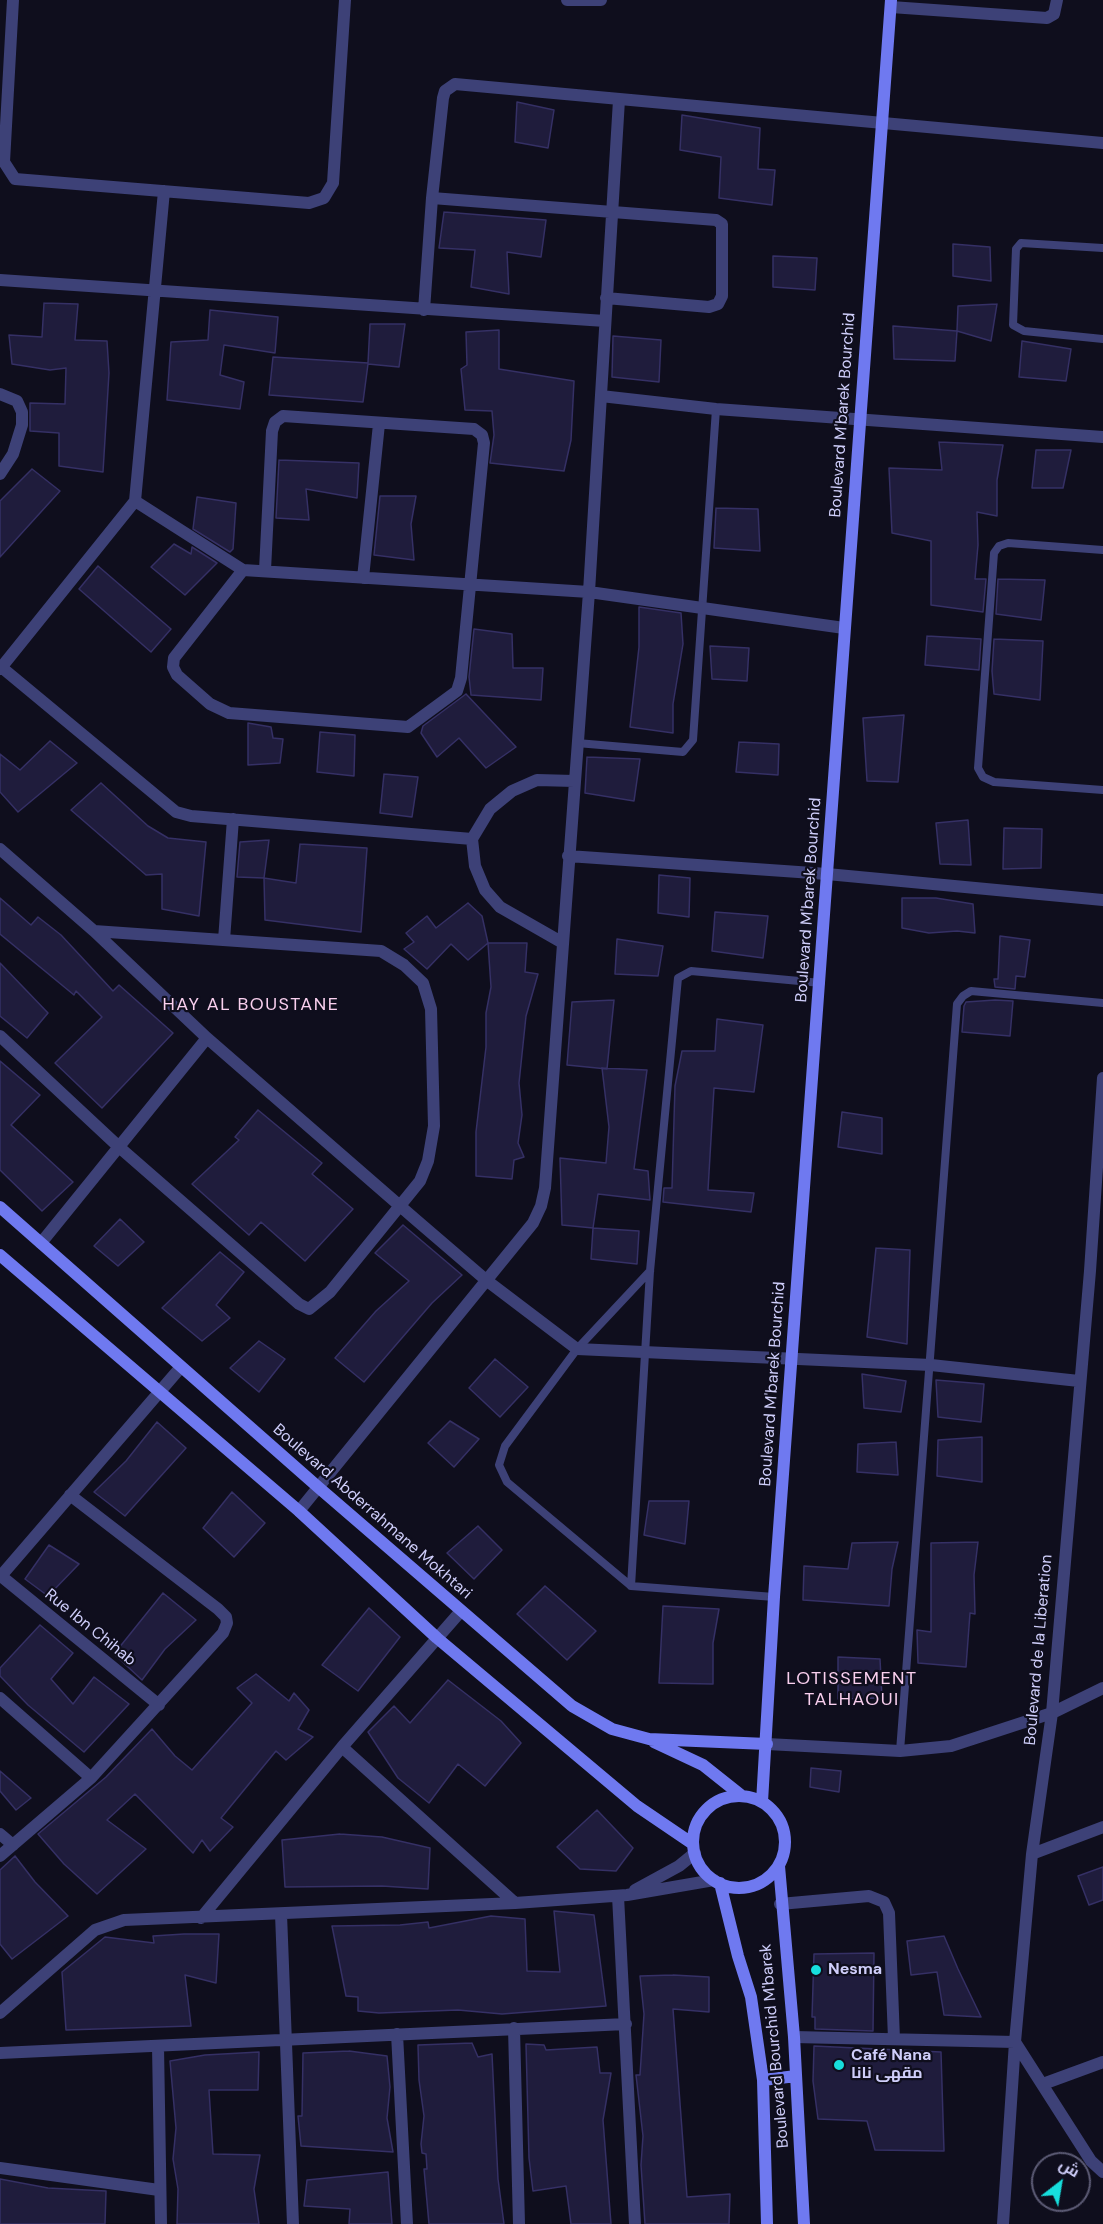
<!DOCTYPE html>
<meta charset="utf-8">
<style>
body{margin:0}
#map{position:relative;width:1103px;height:2224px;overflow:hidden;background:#0f0e1d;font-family:"DM Sans",Cairo,sans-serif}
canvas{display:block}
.north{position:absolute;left:1031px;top:2152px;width:60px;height:60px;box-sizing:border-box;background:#0f0e1d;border:2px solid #5c5b75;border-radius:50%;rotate:31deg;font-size:16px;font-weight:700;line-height:24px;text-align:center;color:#cfcefa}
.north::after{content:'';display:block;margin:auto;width:21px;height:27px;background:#17dedd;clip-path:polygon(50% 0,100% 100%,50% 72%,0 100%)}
</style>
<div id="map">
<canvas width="1103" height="2224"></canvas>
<div class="north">ش</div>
</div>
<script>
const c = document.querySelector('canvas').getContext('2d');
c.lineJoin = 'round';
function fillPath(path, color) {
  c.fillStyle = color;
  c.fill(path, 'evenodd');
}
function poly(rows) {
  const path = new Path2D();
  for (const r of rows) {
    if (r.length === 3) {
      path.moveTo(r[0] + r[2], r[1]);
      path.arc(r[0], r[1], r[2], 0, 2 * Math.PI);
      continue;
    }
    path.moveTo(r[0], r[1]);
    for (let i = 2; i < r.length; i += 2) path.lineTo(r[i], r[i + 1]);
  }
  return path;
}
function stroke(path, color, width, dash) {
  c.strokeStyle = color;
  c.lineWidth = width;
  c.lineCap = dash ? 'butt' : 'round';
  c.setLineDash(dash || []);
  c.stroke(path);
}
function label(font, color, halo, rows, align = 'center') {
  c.font = font + ' "DM Sans",Cairo,sans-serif';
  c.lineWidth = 4.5;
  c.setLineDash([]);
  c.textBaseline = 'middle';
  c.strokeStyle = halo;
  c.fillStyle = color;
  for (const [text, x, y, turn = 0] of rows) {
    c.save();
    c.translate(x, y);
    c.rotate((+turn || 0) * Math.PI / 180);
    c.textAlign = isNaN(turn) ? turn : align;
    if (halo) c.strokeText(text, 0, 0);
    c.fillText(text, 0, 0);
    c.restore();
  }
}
const building = poly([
 [517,102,554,110,548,148,515,142,517,102],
 [682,115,760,128,758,169,775,170,772,205,719,198,721,157,680,150,682,115],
 [444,212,546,220,541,257,507,252,509,294,471,287,475,250,439,248,444,212],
 [953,244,990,247,991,281,953,276,953,244],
 [773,256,817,258,815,290,773,287,773,256],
 [44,303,78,304,75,340,107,341,109,373,103,472,59,466,59,433,30,431,30,403,65,404,66,368,50,370,12,364,9,335,42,337,44,303],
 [997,304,991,341,957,331,958,306,997,304],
 [210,310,278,317,275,353,224,345,220,375,244,382,240,409,167,400,171,342,208,340,210,310],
 [370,324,405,324,399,367,368,364,363,402,269,395,273,357,368,363,370,324],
 [893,326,957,331,955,361,894,359,893,326],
 [499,330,499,369,574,381,571,440,564,471,490,463,494,435,492,411,465,410,461,369,467,365,466,332,499,330],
 [613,336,661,340,659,382,612,377,613,336],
 [1022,341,1071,349,1066,381,1019,377,1022,341],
 [939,442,1003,445,997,480,997,516,977,512,978,545,975,579,986,579,983,612,931,605,931,541,892,533,889,468,942,470,939,442],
 [1036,450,1071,450,1063,488,1032,488,1036,450],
 [279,460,359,463,357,498,306,489,309,520,276,518,279,460],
 [32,469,60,491,0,557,0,501,32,469],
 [380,496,416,496,411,524,414,560,374,555,380,496],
 [197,497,236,503,233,549,230,552,193,529,197,497],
 [716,508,758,509,760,551,714,548,716,508],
 [174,544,191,554,192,547,217,563,185,595,151,567,174,544],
 [98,566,171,629,151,652,79,589,98,566],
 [998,579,1045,580,1041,620,996,614,998,579],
 [639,607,681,613,683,644,673,704,673,733,630,727,639,647,639,607],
 [474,629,512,634,513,668,543,668,541,700,471,695,469,677,474,629],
 [927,636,981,639,979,670,925,665,927,636],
 [994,639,1043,641,1040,700,994,694,992,671,994,639],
 [710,646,749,648,747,681,712,679,710,646],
 [466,694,516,747,486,768,459,738,437,757,421,733,423,726,466,694],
 [904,715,898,782,867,781,863,718,904,715],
 [248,723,271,727,273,738,283,739,280,763,248,765,248,723],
 [320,732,355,735,354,776,317,772,320,732],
 [50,741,77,763,18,812,0,792,0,754,20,770,50,741],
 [739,742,779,744,778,775,736,772,739,742],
 [587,757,640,759,634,801,585,793,587,757],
 [384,774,418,777,412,817,380,813,384,774],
 [101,783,148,826,168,838,206,842,199,916,162,909,162,874,146,875,71,810,101,783],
 [968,820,971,865,940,864,936,823,968,820],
 [1004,828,1042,829,1041,868,1003,869,1004,828],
 [269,840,264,878,237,877,240,842,269,840],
 [300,844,367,848,361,932,265,920,264,878,296,883,300,844],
 [659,875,690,878,689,917,658,913,659,875],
 [0,898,31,925,38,917,61,935,113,991,119,985,173,1033,102,1108,55,1063,102,1017,76,991,74,995,0,934,0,898],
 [902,898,936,898,973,904,975,933,957,931,929,933,902,928,902,898],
 [468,903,482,916,488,943,468,960,451,944,427,969,404,949,414,942,406,933,427,916,436,928,468,903],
 [715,912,768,916,763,958,712,951,715,912],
 [1000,936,1030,940,1025,977,1016,976,1015,989,995,987,994,979,998,979,1000,936],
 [617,939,663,946,658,976,615,974,617,939],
 [488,943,527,943,525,972,538,974,526,1016,519,1083,522,1115,518,1143,524,1157,514,1160,512,1179,476,1176,476,1132,486,1047,486,1013,491,987,488,943],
 [0,963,48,1013,27,1038,0,1016,0,963],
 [614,1000,607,1069,567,1065,572,1002,614,1000],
 [995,1000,1013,1001,1010,1036,962,1032,964,1006,966,1002,995,1000],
 [717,1019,763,1025,754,1092,714,1088,708,1190,754,1193,751,1212,663,1202,664,1188,672,1188,675,1086,682,1051,715,1051,717,1019],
 [0,1061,40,1095,11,1125,73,1182,42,1211,0,1170,0,1061],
 [602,1068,647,1070,634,1169,648,1171,650,1200,598,1194,593,1228,562,1225,560,1158,606,1163,609,1127,602,1068],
 [258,1110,322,1163,312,1174,353,1209,305,1261,261,1222,249,1235,192,1184,239,1140,235,1137,258,1110],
 [842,1112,882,1118,882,1154,838,1147,842,1112],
 [120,1219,144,1242,118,1266,94,1246,120,1219],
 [403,1225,462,1275,432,1303,364,1382,335,1358,376,1311,409,1281,375,1253,403,1225],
 [593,1228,639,1231,637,1264,591,1259,593,1228],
 [876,1248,910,1250,907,1344,867,1337,876,1248],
 [220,1252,244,1272,216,1305,230,1318,202,1341,162,1308,220,1252],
 [259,1341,285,1359,259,1392,230,1368,259,1341],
 [495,1359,528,1387,500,1417,469,1388,495,1359],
 [862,1374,906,1381,901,1412,864,1408,862,1374],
 [936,1380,984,1384,981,1422,938,1417,936,1380],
 [450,1421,479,1439,454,1467,428,1443,450,1421],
 [157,1422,186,1448,125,1516,94,1492,126,1461,157,1422],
 [982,1437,982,1482,937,1476,938,1440,982,1437],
 [896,1442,898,1475,857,1472,858,1444,896,1442],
 [232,1492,265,1523,234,1557,203,1528,232,1492],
 [649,1501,689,1501,685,1544,644,1535,649,1501],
 [478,1526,502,1550,474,1579,447,1553,478,1526],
 [898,1542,892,1569,889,1606,803,1600,804,1566,848,1569,852,1543,898,1542],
 [978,1542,974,1575,975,1614,970,1613,966,1667,918,1663,917,1630,931,1632,931,1543,978,1542],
 [49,1545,79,1564,48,1596,25,1579,49,1545],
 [545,1586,596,1631,567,1660,517,1614,545,1586],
 [163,1593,196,1620,165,1649,142,1680,114,1654,163,1593],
 [663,1606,719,1609,713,1643,713,1684,659,1683,663,1606],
 [369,1608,400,1637,358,1691,322,1665,369,1608],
 [40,1625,73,1653,51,1679,73,1704,94,1677,129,1704,84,1752,28,1705,0,1676,0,1668,40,1625],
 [838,1657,880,1659,882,1698,838,1699,838,1657],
 [256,1674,289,1701,294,1693,309,1710,298,1729,313,1737,286,1760,276,1751,221,1818,233,1827,210,1851,202,1840,193,1853,135,1794,107,1820,146,1849,97,1894,64,1864,38,1834,106,1777,152,1729,175,1756,192,1770,252,1703,237,1688,256,1674],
 [448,1680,501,1721,521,1743,485,1786,458,1764,429,1803,398,1778,368,1732,394,1706,410,1723,448,1680],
 [811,1768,841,1771,839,1792,810,1787,811,1768],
 [0,1771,31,1798,16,1810,0,1791,0,1771],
 [597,1810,633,1848,616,1871,580,1869,557,1847,597,1810],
 [340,1834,382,1837,430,1848,428,1889,382,1886,285,1887,282,1840,340,1834],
 [15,1856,35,1882,68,1916,12,1959,0,1944,0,1870,15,1856],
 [1103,1867,1103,1900,1089,1905,1078,1876,1103,1867],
 [554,1911,594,1915,606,2006,502,2014,458,2010,379,2013,358,2011,358,1997,346,1996,332,1926,400,1925,428,1922,429,1928,491,1916,525,1919,527,1971,560,1972,554,1911],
 [184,1934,219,1934,216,1983,185,1975,191,2026,66,2030,62,1972,105,1937,154,1943,153,1936,184,1934],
 [944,1936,958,1969,981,2017,944,2015,937,1972,911,1975,907,1941,944,1936],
 [874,1953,873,2031,815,2029,815,2017,812,2017,814,1954,874,1953],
 [673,1975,709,1977,709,2012,673,2009,687,2197,730,2194,729,2224,645,2224,641,2165,643,2136,636,2075,640,2075,644,2014,640,1976,673,1975],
 [472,2043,478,2057,492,2054,498,2179,504,2224,429,2224,424,2169,427,2169,426,2154,422,2153,421,2144,424,2116,419,2080,418,2045,472,2043],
 [526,2044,544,2045,546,2050,597,2047,600,2073,611,2073,603,2120,611,2224,571,2224,566,2186,533,2191,529,2158,526,2044],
 [814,2046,941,2052,944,2151,875,2150,867,2121,818,2119,813,2081,814,2046],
 [349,2051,387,2056,390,2087,387,2118,393,2152,301,2146,298,2116,302,2116,303,2053,349,2051],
 [259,2052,258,2090,209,2090,213,2154,260,2155,254,2189,259,2224,177,2224,178,2189,173,2159,176,2128,170,2061,205,2055,259,2052],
 [388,2172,392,2224,349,2224,350,2209,304,2206,307,2180,388,2172],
 [0,2179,48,2188,106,2191,105,2224,0,2224,0,2179]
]);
const lane = poly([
 [1103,248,1021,243,1016,249,1013,325,1024,331,1103,339],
 [1103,550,1008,543,999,546,994,553,978,768,983,777,994,782,1103,790],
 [577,743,683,752,693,740,716,409],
 [650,1271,577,1349,505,1446,499,1465,507,1482,631,1586,774,1597],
 [631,1586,650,1271,678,978,691,971,821,983],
 [900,1751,957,1004,963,996,971,991,1103,1003]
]);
const street = poly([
 [13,0,4,162,15,179,309,203,324,198,333,183,345,0],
 [567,0,601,0],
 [891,7,1047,18,1054,14,1057,0],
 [432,198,716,220,722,224,722,296,718,304,709,307,606,298],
 [0,280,605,321],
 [424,310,432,198,443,98,445,91,455,84,1103,143],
 [0,394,17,401,22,412,22,425,13,454,0,474],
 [601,396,716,409,1103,437],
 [135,501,243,570,589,592,844,628],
 [243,570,174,658,173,667,177,675,210,704,229,713,408,727,457,691,461,678,484,443,482,435,474,429,283,416,275,422,272,431,265,570],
 [363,578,379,424],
 [0,666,176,812,191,816,472,839],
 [0,669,135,501,164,191],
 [0,849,94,931,207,1038,415,1219,486,1280,577,1349,931,1365,1079,1381],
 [568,856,827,874,1103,900],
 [224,940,233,819],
 [563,943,500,907,485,890,475,866,472,839,490,809,512,791,537,780,574,781],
 [0,1036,119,1147,299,1304,309,1309,330,1292,420,1181,428,1161,434,1126,431,1009,423,983,404,965,381,951,94,931],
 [41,1243,207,1038],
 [299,1511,533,1223,541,1206,545,1188,589,592,619,100],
 [1,1576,159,1705],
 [0,1577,181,1367],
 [0,1698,91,1778],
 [767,1744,900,1751,951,1746,1052,1713,1103,1688],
 [342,1747,515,1903],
 [0,1834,13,1845],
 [1032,1854,1103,1827],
 [0,1856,91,1778,223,1633,227,1623,226,1617,218,1609,70,1495],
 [635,1890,679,1866,695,1853],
 [618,1896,635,2224],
 [780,1904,869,1896,884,1902,889,1913,894,2039],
 [281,1914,293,2224],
 [201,1918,342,1747,461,1611],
 [0,2013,95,1930,124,1920,515,1903,627,1895,714,1880],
 [514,2028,519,2224],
 [397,2034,407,2224],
 [794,2037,1015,2042,1091,2161,1103,2172],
 [158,2046,161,2224],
 [0,2053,626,2024],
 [1043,2084,1103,2062],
 [0,2168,159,2190],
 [1003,2224,1015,2042,1032,1854,1052,1713,1090,1271,1103,1078]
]);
const secondary = poly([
 [0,1207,318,1487,572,1706,612,1729,649,1739,767,1744],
 [0,1255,299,1511,437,1638,637,1806,693,1844],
 [654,1742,703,1765,742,1796],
 [739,1842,46],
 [762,1802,774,1597,891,0],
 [779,1866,794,2037,804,2224],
 [720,1883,738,1956,751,1997,763,2080,767,2224],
 [763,2080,796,2076]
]);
const markers = [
 [816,1970,6,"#17dedd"],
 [839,2065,6,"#17dedd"]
];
const streetNames = [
 ["Boulevard M'barek Bourchid",843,415,-86],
 ["Boulevard M'barek Bourchid",809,900,-86],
 ["Boulevard M'barek Bourchid",773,1384,-86],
 ["Boulevard Abderrahmane Mokhtari",372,1512,41],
 ["Rue Ibn Chihab",90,1628,39],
 ["Boulevard de la Liberation",1039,1650,-85],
 ["Boulevard Bourchid M'barek",775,2046,-95]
];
const poiNames = [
 ["Nesma",828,1970],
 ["Café Nana",851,2056],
 ["مقهى نانا",851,2074]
];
const neighbourhoodNames = [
 ["HAY AL BOUSTANE",251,1005],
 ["LOTISSEMENT",852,1679],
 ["TALHAOUI",852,1700]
];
fillPath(building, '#1f1c3c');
stroke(building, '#353065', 1.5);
stroke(lane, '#3d4177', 8);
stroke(street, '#3d4177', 12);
stroke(secondary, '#6f79f0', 12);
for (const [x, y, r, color] of markers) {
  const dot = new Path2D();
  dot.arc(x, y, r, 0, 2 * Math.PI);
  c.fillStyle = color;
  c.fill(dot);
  stroke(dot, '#0f0e1d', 2);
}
label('16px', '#cfcefa', '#0f0e1d', streetNames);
label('bold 16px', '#cfcefa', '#0f0e1d', poiNames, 'left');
c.letterSpacing = '1.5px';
label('18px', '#fad0ef', '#0f0e1d', neighbourhoodNames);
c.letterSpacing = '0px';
</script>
